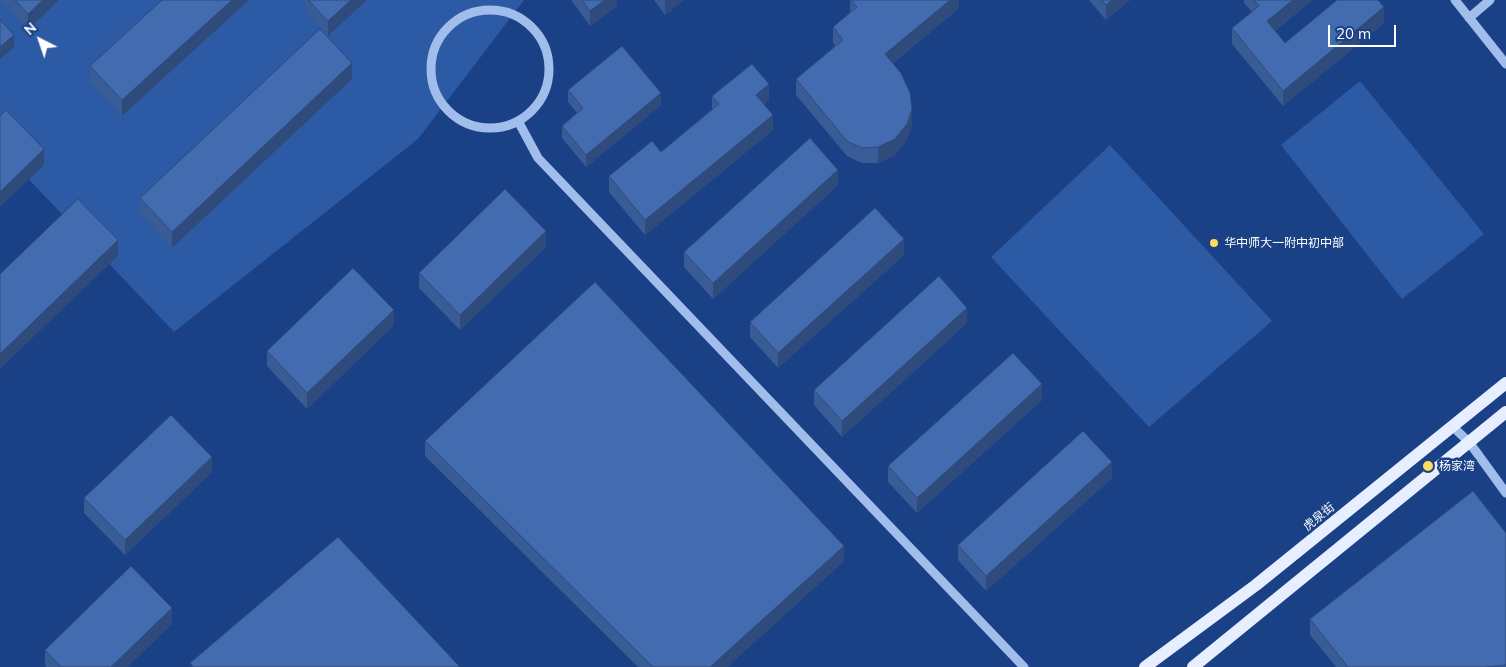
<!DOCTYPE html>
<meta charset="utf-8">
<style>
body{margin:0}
#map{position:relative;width:1506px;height:667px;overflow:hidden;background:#1a4186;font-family:Mulish,sans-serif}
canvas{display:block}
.north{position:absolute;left:15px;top:15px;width:50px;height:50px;-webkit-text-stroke:4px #1a4186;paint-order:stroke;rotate:319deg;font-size:14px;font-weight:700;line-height:20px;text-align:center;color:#fff}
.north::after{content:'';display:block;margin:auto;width:18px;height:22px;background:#fff;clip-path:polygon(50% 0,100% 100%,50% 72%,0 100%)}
.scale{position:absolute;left:1328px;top:25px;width:68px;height:22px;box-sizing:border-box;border:2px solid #fff;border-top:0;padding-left:6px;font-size:15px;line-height:18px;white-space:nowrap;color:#fff;-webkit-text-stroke:4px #1a4186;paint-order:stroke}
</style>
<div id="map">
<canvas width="1506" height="667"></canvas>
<div class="north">N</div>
<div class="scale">20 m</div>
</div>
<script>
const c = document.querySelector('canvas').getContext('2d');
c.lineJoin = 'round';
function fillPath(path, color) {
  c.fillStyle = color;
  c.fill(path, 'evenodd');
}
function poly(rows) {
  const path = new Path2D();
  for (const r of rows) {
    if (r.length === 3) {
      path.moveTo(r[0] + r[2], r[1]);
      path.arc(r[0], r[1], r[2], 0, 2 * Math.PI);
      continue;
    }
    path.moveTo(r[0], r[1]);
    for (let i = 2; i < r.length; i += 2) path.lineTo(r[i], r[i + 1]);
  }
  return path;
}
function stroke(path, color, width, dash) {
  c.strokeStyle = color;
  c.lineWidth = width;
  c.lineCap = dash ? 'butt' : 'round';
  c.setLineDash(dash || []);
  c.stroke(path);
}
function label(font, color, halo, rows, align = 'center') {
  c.font = font + ' Mulish,"Noto Sans SC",sans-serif';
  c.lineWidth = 5;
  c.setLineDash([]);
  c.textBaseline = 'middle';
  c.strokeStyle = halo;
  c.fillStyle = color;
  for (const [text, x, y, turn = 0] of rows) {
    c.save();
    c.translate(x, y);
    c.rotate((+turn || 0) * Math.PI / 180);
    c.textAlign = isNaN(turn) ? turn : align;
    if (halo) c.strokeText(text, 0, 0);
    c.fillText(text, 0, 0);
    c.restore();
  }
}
const green = poly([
 [0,0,524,0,418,139,174,332,0,149],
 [1360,81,1484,234,1402,299,1281,145],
 [1110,145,1272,321,1149,427,991,257]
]);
const minor = poly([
 [1455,0,1506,64],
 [490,69,59],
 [1469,18,1490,0],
 [518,121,538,158,1024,667],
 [1453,427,1469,442,1506,493]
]);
const major = poly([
 [1145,667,1256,585,1506,383],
 [1193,667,1506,412]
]);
const wall = poly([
 [0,0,59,0,28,30],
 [162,0,249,0,122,116,90,81,90,66],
 [305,0,367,0,328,36,305,11],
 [571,0,617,0,617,6,590,26],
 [654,0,684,0,665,15],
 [850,0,959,0,959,8,893,63,912,125,907,139,895,155,878,163,862,163,847,156,796,95,796,79,835,46,833,43,833,27,850,13],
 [1089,0,1130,0,1106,20],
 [1244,0,1312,0,1275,31,1285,43,1384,23,1283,106,1232,44,1232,28,1252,12,1244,3],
 [352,79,172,248,140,214,140,198],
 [568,90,661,105,586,167,562,138,562,126,577,113,568,102],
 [712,96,769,100,764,104,773,130,645,235,609,192,609,176,661,152,712,109],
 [838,185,713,299,684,267,684,252],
 [546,247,460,330,419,288,419,273],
 [904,255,778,368,750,337,750,322],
 [967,323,842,437,814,405,814,390],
 [394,325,307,409,267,366,267,351],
 [1042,400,917,513,888,482,888,466],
 [425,441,844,561,727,667,638,667,425,456],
 [212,472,125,555,84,513,84,498],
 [1112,478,986,591,958,560,958,545],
 [1506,533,1506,667,1336,667,1310,635,1310,619],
 [172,624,127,667,46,667,45,665,45,650]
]);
const shadedWall = poly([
 [43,0,59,0,28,30,28,14],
 [232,0,249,0,122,116,122,100],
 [351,0,367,0,328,36,328,21],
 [605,0,617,0,617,6,590,26,590,11],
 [665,0,684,0,665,15],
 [950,0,959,0,959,8,885,69,885,54],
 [1112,0,1130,0,1106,20,1106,5],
 [1293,0,1312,0,1267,37,1267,21],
 [1384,7,1384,23,1283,106,1283,91],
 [14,35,14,47,0,59,0,47],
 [352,63,352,79,172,248,172,232],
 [769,84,769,100,756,110,756,95],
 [661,93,661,105,586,167,586,155],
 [912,109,912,125,907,139,895,155,878,163,878,147],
 [773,115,773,130,645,235,645,220],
 [44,149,44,165,0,207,0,192],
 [838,170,838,185,713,299,713,283],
 [546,231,546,247,460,330,460,315],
 [904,239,904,255,778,368,778,353],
 [118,240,118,256,0,369,0,354],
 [967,308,967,323,842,437,842,421],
 [394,310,394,325,307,409,307,393],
 [1042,384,1042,400,917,513,917,498],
 [212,457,212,472,125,555,125,540],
 [1112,462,1112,478,986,591,986,576],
 [844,546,844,561,727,667,710,667],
 [172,608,172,624,127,667,111,667]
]);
const building = poly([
 [15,0,43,0,28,14,15,0],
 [162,0,232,0,122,100,90,66,162,0],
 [308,0,351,0,328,21,308,0],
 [582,0,605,0,590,11,582,0],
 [851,0,950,0,885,54,901,73,910,93,912,109,907,124,895,139,878,147,862,148,847,141,796,79,843,40,833,27,857,7,851,0],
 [1102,0,1112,0,1106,5,1102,0],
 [1254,0,1293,0,1267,21,1285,43,1337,0,1378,0,1384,7,1283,91,1232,28,1259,6,1254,0],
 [0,20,14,35,0,47,0,20],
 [320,29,352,63,172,232,140,198,320,29],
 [622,46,661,93,586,155,562,126,583,108,568,90,622,46],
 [752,64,769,84,756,95,773,115,645,220,609,176,652,141,661,152,719,104,712,96,752,64],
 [6,110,44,149,0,192,0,116,6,110],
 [810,138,838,170,713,283,684,252,810,138],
 [505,189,546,231,460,315,419,273,505,189],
 [78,199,118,240,0,354,0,274,78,199],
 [875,208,904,239,778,353,750,322,875,208],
 [353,268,394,310,307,393,267,351,353,268],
 [939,276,967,308,842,421,814,390,939,276],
 [595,282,844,546,710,667,653,667,425,441,595,282],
 [1013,353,1042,384,917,498,888,466,1013,353],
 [171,415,212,457,125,540,84,498,171,415],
 [1083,431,1112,462,986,576,958,545,1083,431],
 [1473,491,1506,533,1506,665,1486,667,1348,667,1310,619,1473,491],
 [338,537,460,667,193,667,190,663,338,537],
 [131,566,172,608,111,667,61,667,45,650,131,566]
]);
const markers = [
 [1214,243,5,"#ffdc5c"],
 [1428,466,6,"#ffdc5c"]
];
const poiNames = [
 ["华中师大一附中初中部",1224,243],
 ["杨家湾",1439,466]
];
const streetNames = [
 ["虎泉街",1319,517,-39]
];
fillPath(green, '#2c5aa4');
stroke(minor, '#a1bdec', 9);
stroke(major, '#e6eeff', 12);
fillPath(wall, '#395c97');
fillPath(shadedWall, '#2e4b7b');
fillPath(building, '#426bb0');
stroke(building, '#2e4b7b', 1);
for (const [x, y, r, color] of markers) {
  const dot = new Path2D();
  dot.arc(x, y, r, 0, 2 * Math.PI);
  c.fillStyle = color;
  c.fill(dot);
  stroke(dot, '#1a4186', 2);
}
label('12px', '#fff', '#1a4186', poiNames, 'left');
label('12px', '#fff', '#1a4186', streetNames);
</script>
